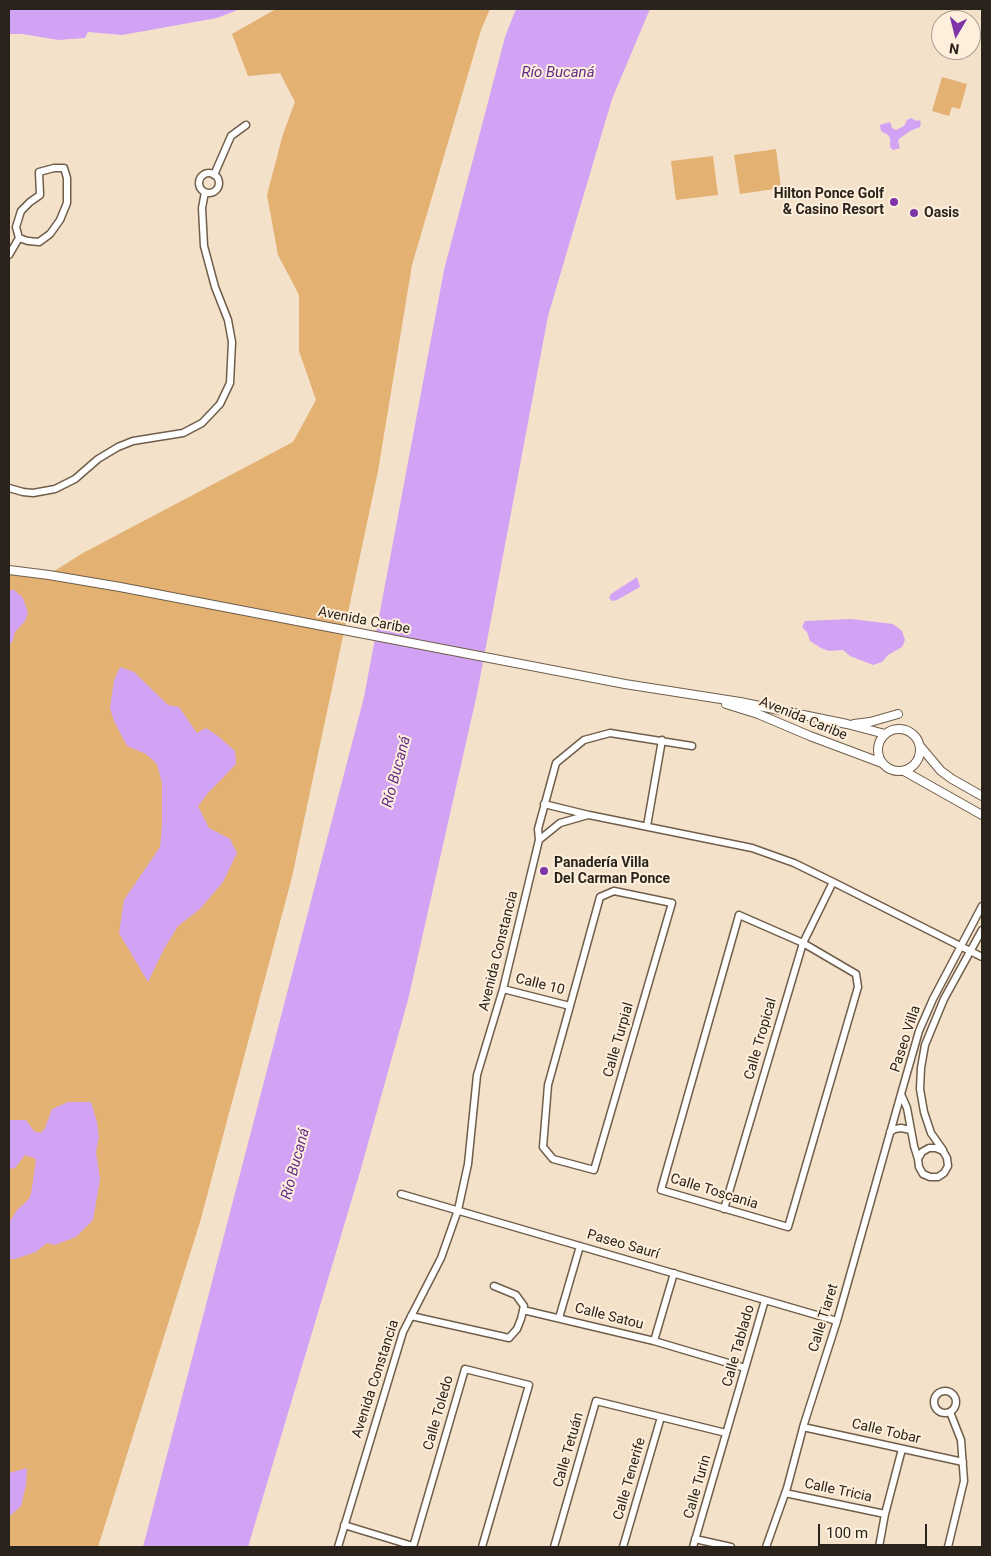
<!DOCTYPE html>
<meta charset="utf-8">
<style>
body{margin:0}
#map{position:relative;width:991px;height:1556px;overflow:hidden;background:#f4e1ca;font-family:Roboto,sans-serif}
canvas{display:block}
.frame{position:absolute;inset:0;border:10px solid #2a231b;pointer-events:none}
.north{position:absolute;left:931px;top:10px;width:50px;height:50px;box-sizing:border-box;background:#feefdc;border:1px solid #a99d8f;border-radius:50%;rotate:188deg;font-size:14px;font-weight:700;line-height:20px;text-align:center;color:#2a231b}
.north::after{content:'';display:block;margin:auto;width:18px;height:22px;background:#7d35a7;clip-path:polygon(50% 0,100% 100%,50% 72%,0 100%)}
.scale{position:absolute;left:818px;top:1524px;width:109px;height:22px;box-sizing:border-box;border:2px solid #2a231b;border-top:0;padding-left:6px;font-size:15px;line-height:18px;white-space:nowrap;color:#2a231b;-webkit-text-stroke:4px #feefdc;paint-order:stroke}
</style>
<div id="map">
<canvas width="991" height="1556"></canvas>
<div class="frame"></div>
<div class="north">N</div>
<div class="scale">100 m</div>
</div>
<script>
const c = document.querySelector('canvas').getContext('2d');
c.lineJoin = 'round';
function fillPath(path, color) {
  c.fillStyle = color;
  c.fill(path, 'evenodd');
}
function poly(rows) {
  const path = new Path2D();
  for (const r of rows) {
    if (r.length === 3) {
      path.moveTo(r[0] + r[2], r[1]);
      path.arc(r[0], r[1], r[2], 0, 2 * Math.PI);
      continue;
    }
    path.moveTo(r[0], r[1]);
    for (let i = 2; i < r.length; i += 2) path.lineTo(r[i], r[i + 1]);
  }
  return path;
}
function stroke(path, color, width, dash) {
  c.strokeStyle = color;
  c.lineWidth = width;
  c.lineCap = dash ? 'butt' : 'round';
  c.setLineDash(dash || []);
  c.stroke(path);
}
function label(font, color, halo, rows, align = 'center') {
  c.font = font + ' Roboto,sans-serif';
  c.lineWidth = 4;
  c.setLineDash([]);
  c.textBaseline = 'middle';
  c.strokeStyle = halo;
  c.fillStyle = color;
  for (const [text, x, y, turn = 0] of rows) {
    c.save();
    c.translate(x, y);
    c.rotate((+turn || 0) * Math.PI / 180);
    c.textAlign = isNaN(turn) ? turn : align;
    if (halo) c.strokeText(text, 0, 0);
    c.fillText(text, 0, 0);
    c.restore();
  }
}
const green = poly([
 [276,9,490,9,481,30,412,265,378,471,292,877,200,1222,98,1547,9,1547,9,574,43,578,83,553,293,442,316,400,299,351,299,295,278,255,267,195,283,134,295,102,280,73,248,76,232,34],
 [942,77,967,84,960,109,952,107,949,116,932,111],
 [776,149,781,188,740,194,734,155],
 [713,156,718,195,676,200,671,161]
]);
const water = poly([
 [9,9,240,9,217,18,122,35,88,32,85,38,58,40,22,34,9,34],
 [516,9,650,9,612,99,548,316,477,694,408,1000,360,1172,248,1547,143,1547,364,697,444,270,505,37],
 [911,118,916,121,919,120,921,122,920,127,910,131,899,139,898,142,900,148,893,150,890,147,890,138,888,135,881,131,880,125,890,122,892,128,896,130,904,126,907,120],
 [637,577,640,587,617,600,612,601,609,598,611,594],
 [11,590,14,590,23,598,28,613,25,621,15,632,13,640,9,646,9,591],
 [851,619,893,624,902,631,905,640,902,647,888,655,882,662,873,665,850,656,843,650,829,651,821,648,810,641,807,632,802,627,805,621],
 [120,667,134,672,168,705,179,707,197,733,206,728,219,737,235,751,236,764,208,793,198,806,209,828,230,839,237,853,223,882,200,909,178,926,164,949,148,982,119,933,124,900,160,847,162,825,162,783,157,764,146,754,127,746,114,721,110,708,114,680],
 [68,1102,91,1102,97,1122,99,1137,96,1152,100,1179,93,1220,76,1237,55,1245,47,1243,36,1252,15,1259,9,1259,9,1223,17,1210,28,1200,31,1194,36,1159,25,1155,15,1168,9,1169,9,1118,10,1120,26,1120,34,1131,41,1133,45,1128,52,1109],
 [27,1468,26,1485,21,1506,9,1517,9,1473]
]);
const minor = poly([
 [209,183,10],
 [214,175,231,136,246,125],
 [9,255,19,238,16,227,21,211,30,202,40,195,39,172,54,168,64,168,67,178,67,203,60,220,50,234,39,242,28,241,19,238],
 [9,488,23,492,33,493,55,489,75,479,98,459,118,447,133,441,183,433,202,423,220,404,230,383,232,342,228,320,215,287,204,246,202,208,205,192],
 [544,804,589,815,752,848,794,863,833,882,982,957],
 [647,826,662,740],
 [539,840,560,823,588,815],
 [614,891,672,903,594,1170,553,1159,543,1147,548,1085,570,1006,600,897,614,891],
 [739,915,803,943,856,974,858,987,788,1227,661,1190,739,915],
 [503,989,570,1006],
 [890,1132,895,1129,901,1128,911,1130],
 [943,1150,931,1133,924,1112,920,1089,921,1068,925,1045,944,999,982,930],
 [918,1159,922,1152,929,1148,936,1148,943,1151,947,1158,948,1166,944,1173,938,1177,930,1177,923,1174,919,1167,918,1159,914,1146,907,1108,901,1094,919,1031,933,999,982,906],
 [401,1194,837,1321],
 [724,1209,803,943,833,882],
 [523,1310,654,1341,745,1368],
 [411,1316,509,1338,517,1329,521,1319,524,1306,516,1295,494,1286],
 [559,1318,580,1246],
 [654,1341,674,1273],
 [945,1402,11],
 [803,1427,963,1462],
 [785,1493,885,1514],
 [344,1525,413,1546],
 [695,1539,731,1547],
 [338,1547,403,1332,441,1258,458,1210,468,1164,477,1075,503,989,539,840,538,829,556,763,584,740,610,733,692,746],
 [413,1547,465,1369,529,1385,482,1547],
 [554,1547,596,1401,726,1433],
 [623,1547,661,1417],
 [693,1547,765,1300],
 [766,1547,787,1488,804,1424,837,1321,901,1094],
 [879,1547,885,1514,902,1449],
 [948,1547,964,1481,961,1440,950,1412]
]);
const tertiary = poly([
 [9,570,49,575,120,587,625,684,740,702,847,724,885,734],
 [726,704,758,714,810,736,882,763],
 [854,724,870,722,898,714],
 [899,750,21],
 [920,746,941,771,952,779,982,796],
 [904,771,982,815]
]);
const markers = [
 [894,202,5,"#7d35a7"],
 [914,213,5,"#7d35a7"],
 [544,871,5,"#7d35a7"]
];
const poiNames = [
 ["Hilton Ponce Golf",884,194,"right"],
 ["& Casino Resort",884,210,"right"],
 ["Oasis",924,213],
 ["Panadería Villa",554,863],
 ["Del Carman Ponce",554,879]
];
const streetNames = [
 ["Avenida Caribe",364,621,11],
 ["Avenida Caribe",803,719,22],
 ["Avenida Constancia",499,951,-76],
 ["Calle 10",540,985,14],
 ["Calle Tropical",761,1039,-74],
 ["Paseo Villa",906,1039,-72],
 ["Calle Turpial",619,1040,-74],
 ["Calle Toscania",714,1192,17],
 ["Paseo Saurí",623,1245,16],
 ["Calle Satou",609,1317,14],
 ["Calle Tiaret",824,1318,-73],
 ["Calle Tablado",739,1346,-74],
 ["Avenida Constancia",376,1379,-72],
 ["Calle Toledo",439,1413,-74],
 ["Calle Tobar",886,1432,13],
 ["Calle Tetuán",569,1450,-74],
 ["Calle Tenerife",630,1479,-74],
 ["Calle Turin",698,1487,-74],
 ["Calle Tricia",838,1491,12]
];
const waterNames = [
 ["Río Bucaná",558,73],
 ["Río Bucaná",397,772,-75],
 ["Río Bucaná",296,1164,-75]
];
fillPath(green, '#e3b172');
fillPath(water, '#d2a3f4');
stroke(minor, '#6f5e4a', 9);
stroke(tertiary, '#6f5e4a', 10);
stroke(minor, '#fff', 6);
stroke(tertiary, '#fff', 8);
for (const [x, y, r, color] of markers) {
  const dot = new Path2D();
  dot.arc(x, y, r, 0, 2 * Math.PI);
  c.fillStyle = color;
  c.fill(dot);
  stroke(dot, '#feefdc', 2);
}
label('bold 14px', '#2a231b', '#feefdc', poiNames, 'left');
label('14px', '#2a231b', '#feefdc', streetNames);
label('italic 15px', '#642a87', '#feefdc', waterNames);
</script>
